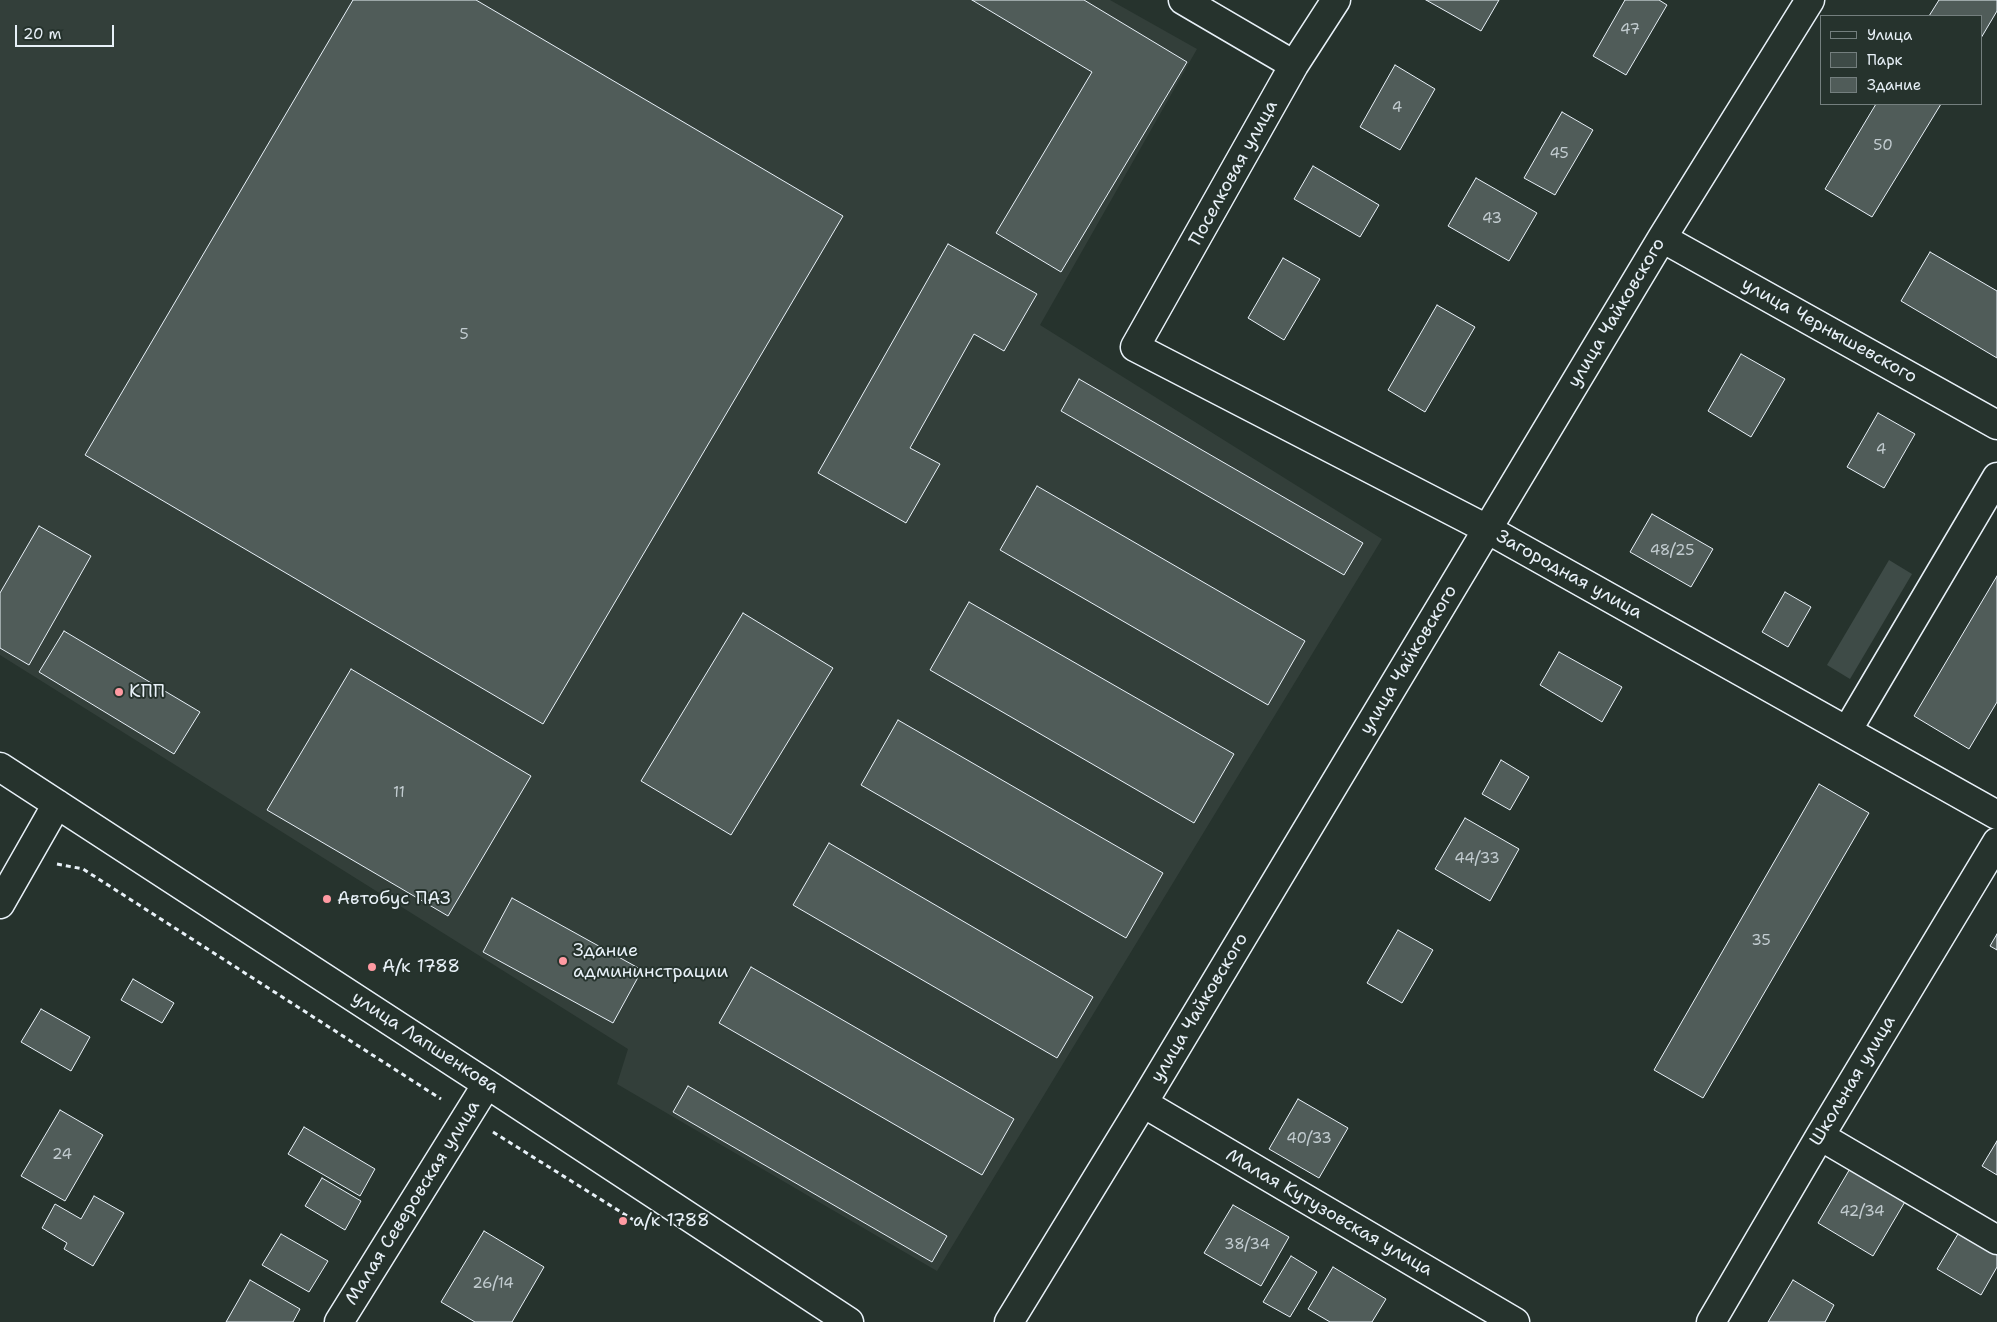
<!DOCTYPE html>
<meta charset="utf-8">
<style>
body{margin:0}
#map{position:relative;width:1997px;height:1322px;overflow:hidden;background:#26332d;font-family:"Shantell Sans",sans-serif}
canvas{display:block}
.legend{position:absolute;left:1820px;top:15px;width:162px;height:90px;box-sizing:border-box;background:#26332d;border:1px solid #747f7e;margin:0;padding:6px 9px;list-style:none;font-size:15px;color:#e8f1f8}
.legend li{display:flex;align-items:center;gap:10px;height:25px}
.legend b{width:25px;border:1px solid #747f7e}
.scale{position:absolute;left:15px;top:25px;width:99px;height:22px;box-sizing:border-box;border:2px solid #e8f1f8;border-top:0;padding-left:6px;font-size:15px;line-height:18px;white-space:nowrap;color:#e8f1f8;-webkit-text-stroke:4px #26332d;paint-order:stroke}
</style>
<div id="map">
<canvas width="1997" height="1322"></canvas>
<ul class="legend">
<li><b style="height:6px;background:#26332d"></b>Улица</li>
<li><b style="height:14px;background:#3e4b47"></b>Парк</li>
<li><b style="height:14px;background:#505c59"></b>Здание</li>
</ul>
<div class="scale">20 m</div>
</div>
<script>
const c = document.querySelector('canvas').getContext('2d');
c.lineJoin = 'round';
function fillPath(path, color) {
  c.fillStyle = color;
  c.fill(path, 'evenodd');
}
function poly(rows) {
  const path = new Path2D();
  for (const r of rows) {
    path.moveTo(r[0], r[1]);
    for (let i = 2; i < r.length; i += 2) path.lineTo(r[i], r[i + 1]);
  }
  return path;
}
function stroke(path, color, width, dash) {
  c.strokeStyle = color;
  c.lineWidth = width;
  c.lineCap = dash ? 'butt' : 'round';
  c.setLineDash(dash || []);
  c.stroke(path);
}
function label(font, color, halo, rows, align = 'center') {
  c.font = font + ' "Shantell Sans",sans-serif';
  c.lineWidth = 4;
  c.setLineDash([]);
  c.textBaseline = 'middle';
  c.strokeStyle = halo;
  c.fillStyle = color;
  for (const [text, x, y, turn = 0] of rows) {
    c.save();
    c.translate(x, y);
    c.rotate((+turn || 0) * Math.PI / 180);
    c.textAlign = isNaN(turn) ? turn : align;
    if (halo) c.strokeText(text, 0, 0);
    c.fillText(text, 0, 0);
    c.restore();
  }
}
const built = poly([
 [0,0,1110,0,1197,49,1040,325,1382,539,937,1271,617,1084,628,1049,0,655]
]);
const green = poly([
 [1889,560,1912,574,1850,679,1827,665]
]);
const building = poly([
 [353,0,476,0,843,216,543,724,85,455,353,0],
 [972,0,1084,0,1187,62,1061,272,996,233,1092,72,972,0],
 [1426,0,1499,0,1481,31,1426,0],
 [1625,0,1659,0,1667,5,1626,75,1593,56,1625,0],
 [1939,0,1997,0,1997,11,1981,38,1981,16,1929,16,1939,0],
 [1395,65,1435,89,1400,150,1360,127,1395,65],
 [1876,104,1941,104,1872,217,1825,189,1876,104],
 [1562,112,1593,130,1555,195,1524,178,1562,112],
 [1313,166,1379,205,1360,237,1294,199,1313,166],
 [1476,178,1537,213,1509,261,1448,226,1476,178],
 [948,244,1037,294,1004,351,974,334,910,448,940,464,906,523,818,473,948,244],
 [1930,252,1997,291,1997,358,1901,301,1930,252],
 [1283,258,1320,279,1284,340,1248,318,1283,258],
 [1437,305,1475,327,1425,412,1388,390,1437,305],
 [1741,354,1785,379,1751,437,1708,411,1741,354],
 [1079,379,1363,543,1344,575,1061,411,1079,379],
 [1878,413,1915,434,1884,488,1847,467,1878,413],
 [1037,486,1305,641,1268,705,1000,550,1037,486],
 [1652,514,1713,549,1691,587,1630,552,1652,514],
 [39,526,91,556,29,665,0,648,0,593,39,526],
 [1997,576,1997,702,1969,749,1914,716,1997,576],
 [1785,592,1811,607,1788,647,1762,632,1785,592],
 [969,602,1234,754,1194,823,930,670,969,602],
 [743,613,833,668,731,835,641,781,743,613],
 [64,631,200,712,174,754,39,672,64,631],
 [1559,652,1622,687,1602,722,1540,685,1559,652],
 [351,669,531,776,448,916,267,810,351,669],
 [898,720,1163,873,1126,938,861,785,898,720],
 [1501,760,1529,777,1510,810,1482,794,1501,760],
 [1819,784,1869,813,1703,1098,1654,1070,1819,784],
 [1465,818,1519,849,1490,901,1435,869,1465,818],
 [829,843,1093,997,1057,1058,793,905,829,843],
 [512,898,642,970,613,1023,483,952,512,898],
 [1398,930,1433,950,1402,1003,1367,983,1398,930],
 [1997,934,1997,950,1990,946,1997,934],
 [751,967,1014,1119,982,1175,719,1023,751,967],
 [133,979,174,1003,162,1023,121,1000,133,979],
 [41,1009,90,1037,71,1071,21,1042,41,1009],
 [688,1086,947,1236,932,1262,673,1112,688,1086],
 [1298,1099,1348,1128,1319,1178,1269,1149,1298,1099],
 [60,1110,103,1135,65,1201,21,1176,60,1110],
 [304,1127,375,1169,360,1196,288,1154,304,1127],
 [1997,1141,1997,1175,1982,1166,1997,1141],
 [1851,1167,1906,1200,1873,1256,1818,1223,1851,1167],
 [322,1178,361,1201,345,1230,305,1206,322,1178],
 [94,1196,124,1213,93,1266,64,1249,67,1243,42,1228,55,1204,81,1219,94,1196],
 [1233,1205,1289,1237,1261,1286,1204,1253,1233,1205],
 [1961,1229,1997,1250,1997,1267,1981,1295,1937,1269,1961,1229],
 [484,1231,544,1267,512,1322,475,1322,441,1302,484,1231],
 [281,1234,328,1261,309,1292,262,1265,281,1234],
 [1291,1256,1317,1272,1290,1317,1263,1302,1291,1256],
 [1333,1267,1386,1299,1372,1322,1330,1322,1308,1309,1333,1267],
 [250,1280,300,1309,293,1322,226,1322,250,1280],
 [1793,1280,1834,1305,1825,1322,1768,1322,1793,1280]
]);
const path = poly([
 [57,864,83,869,441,1099],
 [493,1132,640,1224]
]);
const minor = poly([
 [1183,0,1294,65],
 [1336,0,1294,65,1135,347,1487,529,1997,815],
 [1662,238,1997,425],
 [1847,731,1997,477],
 [0,767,487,1084,849,1322],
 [0,904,57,804],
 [1143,1103,1515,1322],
 [1820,1136,1997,1240],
 [339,1322,487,1084],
 [1009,1322,1143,1103,1662,238,1810,0],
 [1711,1322,1820,1136,1997,842]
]);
const markers = [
 [119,692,5,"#ff9aa2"],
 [327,899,5,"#ff9aa2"],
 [563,961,5,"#ff9aa2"],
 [372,967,5,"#ff9aa2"],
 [623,1221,5,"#ff9aa2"]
];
const numberNames = [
 ["47",1630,30],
 ["4",1397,108],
 ["50",1883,146],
 ["45",1559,154],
 ["43",1492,219],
 ["5",464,335],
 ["4",1881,450],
 ["48/25",1672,551],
 ["11",399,793],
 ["44/33",1477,859],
 ["35",1761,941],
 ["40/33",1309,1139],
 ["24",62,1155],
 ["42/34",1862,1212],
 ["38/34",1247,1245],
 ["26/14",493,1284]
];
const streetNames = [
 ["Поселковая улица",1234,173,-61],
 ["улица Чайковского",1617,313,-59],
 ["улица Чернышевского",1829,331,29],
 ["Загородная улица",1569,575,29],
 ["улица Чайковского",1409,660,-59],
 ["улица Чайковского",1200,1008,-59],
 ["улица Лапшенкова",425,1043,33],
 ["Школьная улица",1853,1081,-59],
 ["Малая Северовская улица",413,1203,-58],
 ["Малая Кутузовская улица",1329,1213,30]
];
const poiNames = [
 ["КПП",129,692],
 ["Автобус ПАЗ",337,899],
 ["Здание",573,951],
 ["админинстрации",573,972],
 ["А/к 1788",382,967],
 ["a/к 1788",633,1221]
];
fillPath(built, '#333f3a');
fillPath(green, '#3e4b47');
fillPath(building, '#505c59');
stroke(building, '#e8f1f8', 1);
stroke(minor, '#e8f1f8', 31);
stroke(path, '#e8f1f8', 3, [5, 4]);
stroke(minor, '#26332d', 28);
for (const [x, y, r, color] of markers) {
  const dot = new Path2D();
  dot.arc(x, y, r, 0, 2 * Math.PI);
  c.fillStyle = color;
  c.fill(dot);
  stroke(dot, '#26332d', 2);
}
label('15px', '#c2ccd0', null, numberNames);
label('18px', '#e8f1f8', '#26332d', streetNames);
label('18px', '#e8f1f8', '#26332d', poiNames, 'left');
</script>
